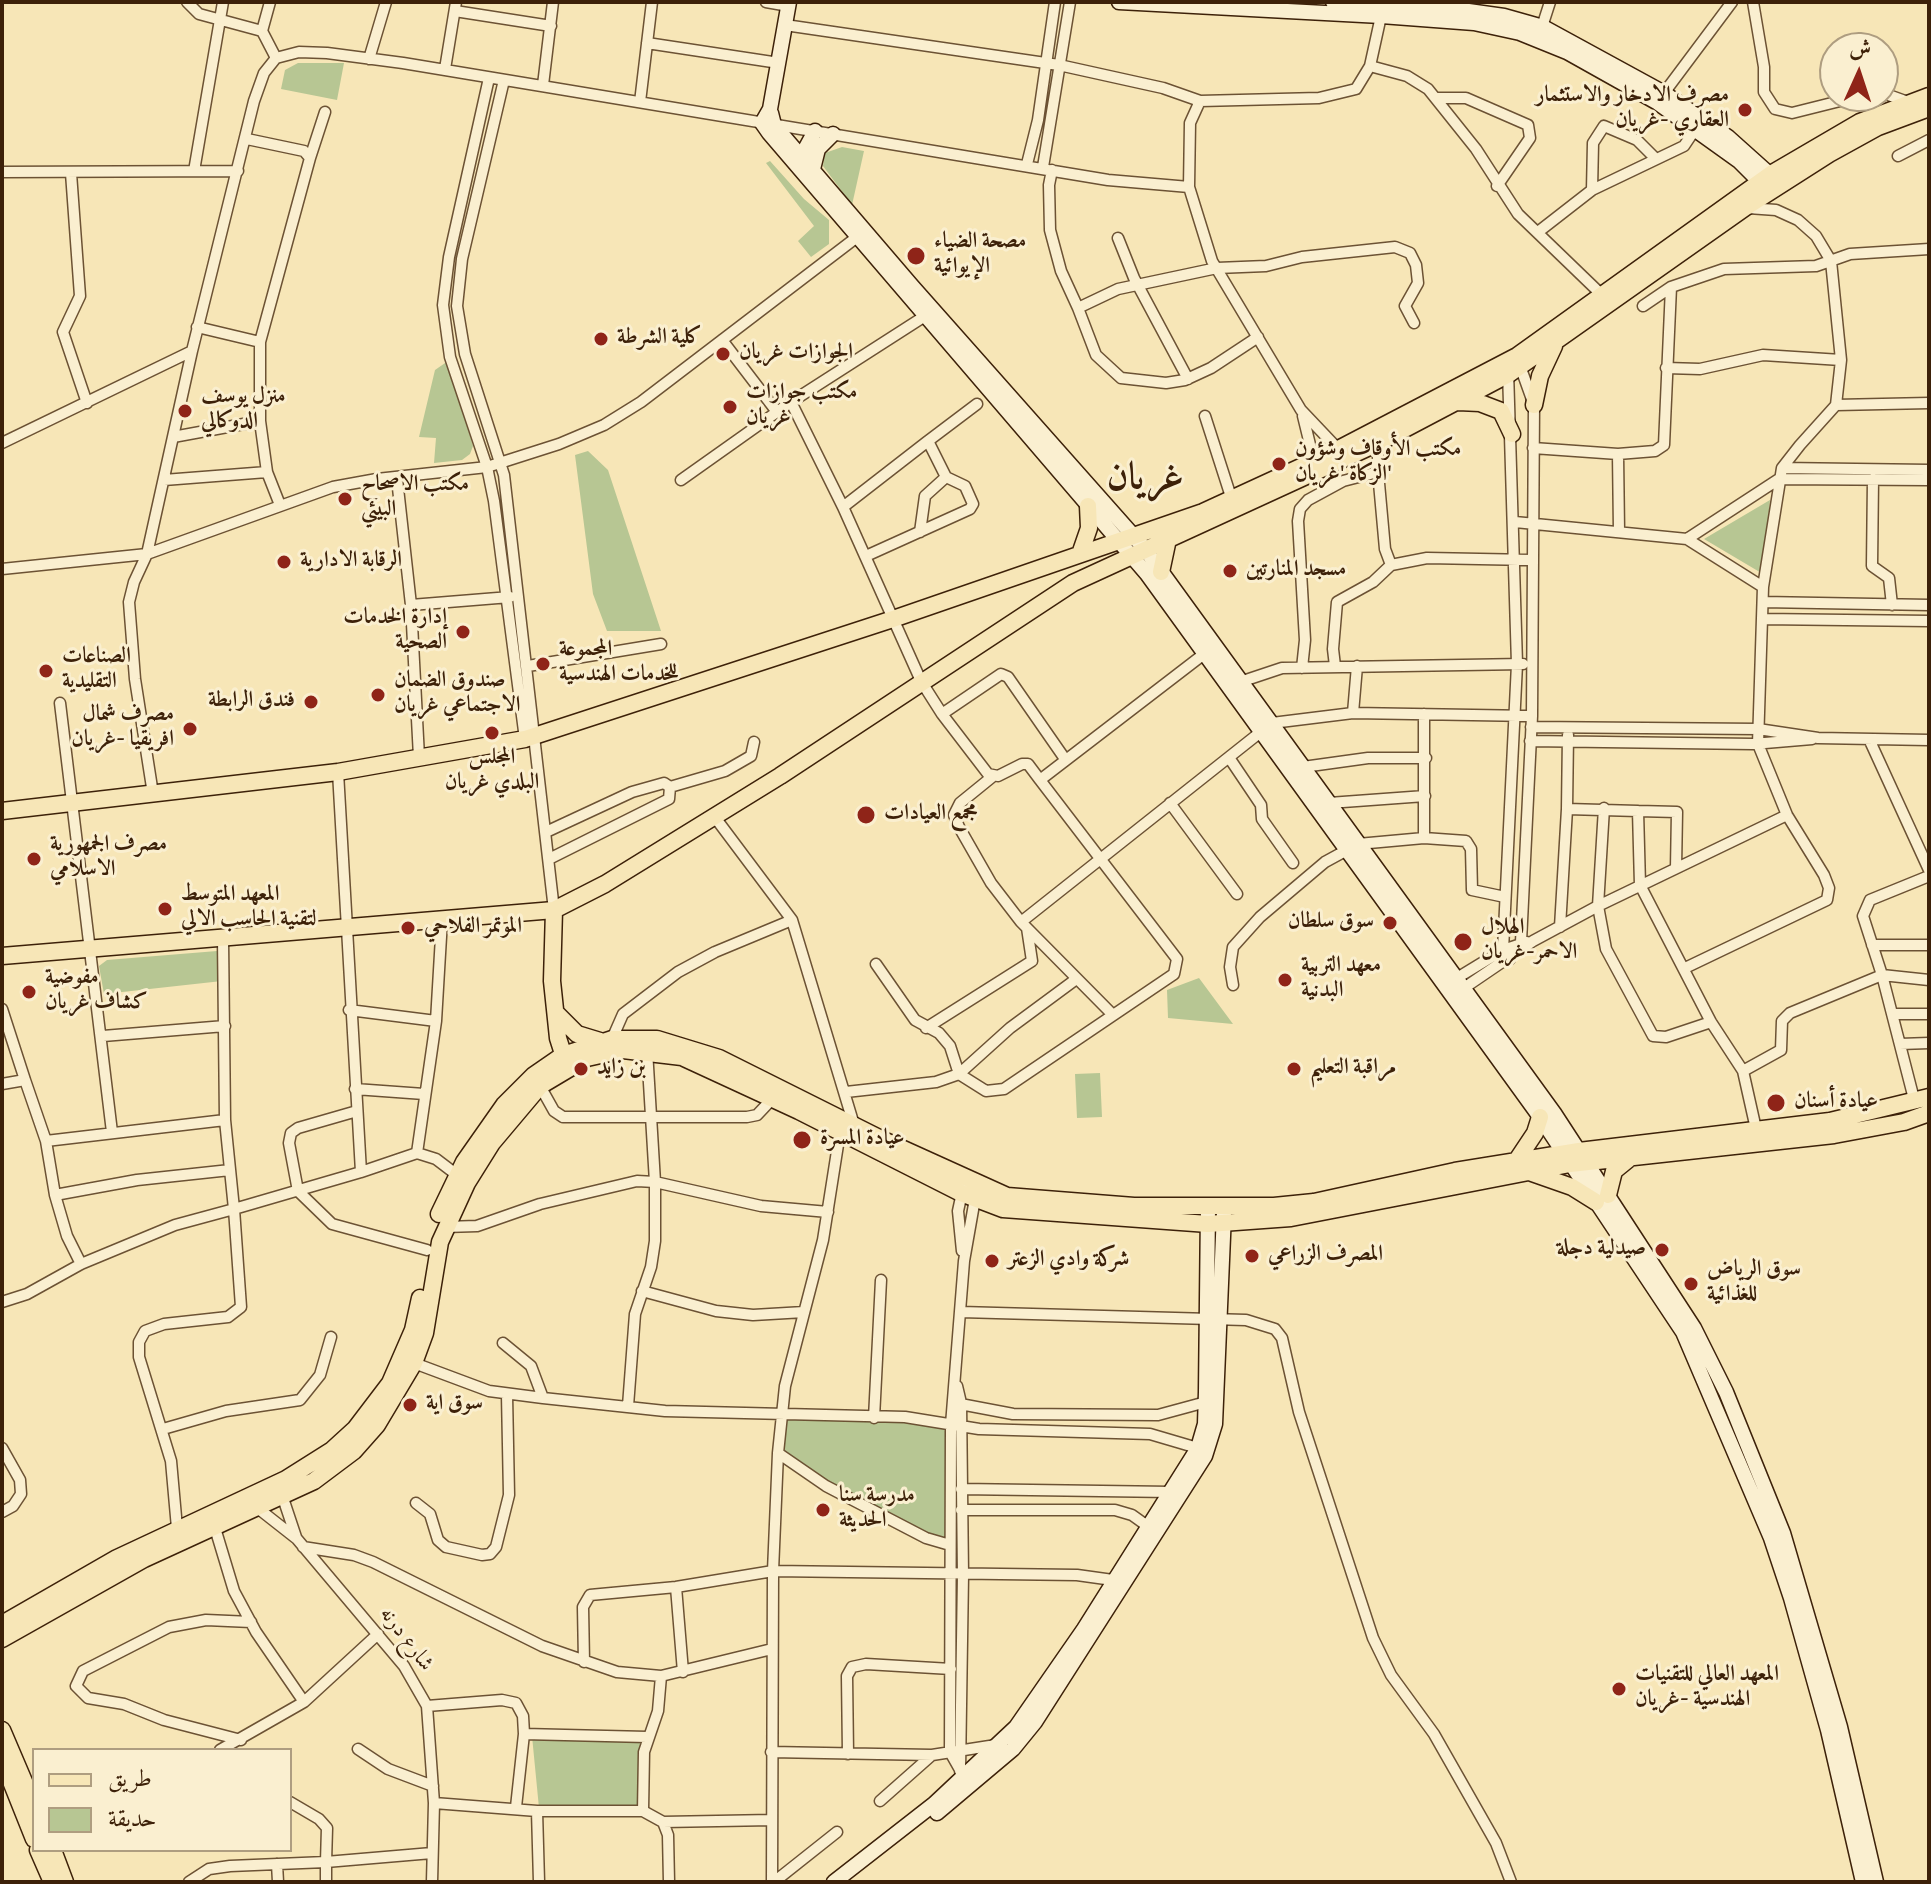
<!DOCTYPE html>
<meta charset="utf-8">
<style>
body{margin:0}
#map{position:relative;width:1931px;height:1884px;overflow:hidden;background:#f7e6b7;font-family:Vollkorn,Amiri,serif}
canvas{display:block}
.frame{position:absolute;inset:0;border:4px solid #3d2109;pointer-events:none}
.legend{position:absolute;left:32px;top:1748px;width:260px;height:104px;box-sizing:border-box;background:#faefd0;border:2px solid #ae9d80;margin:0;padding:10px 14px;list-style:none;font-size:24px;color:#3d2109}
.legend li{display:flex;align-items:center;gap:16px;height:40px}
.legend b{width:40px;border:2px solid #ae9d80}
.north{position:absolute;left:1819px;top:32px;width:80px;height:80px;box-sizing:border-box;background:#faefd0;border:2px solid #ae9d80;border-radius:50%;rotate:3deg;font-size:22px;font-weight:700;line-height:32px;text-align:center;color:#3d2109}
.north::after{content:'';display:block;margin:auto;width:28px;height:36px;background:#8f2418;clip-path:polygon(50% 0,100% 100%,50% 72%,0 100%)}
</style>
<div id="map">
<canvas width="1931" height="1884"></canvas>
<div class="frame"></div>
<ul class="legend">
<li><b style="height:10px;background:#f7e6b7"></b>طريق</li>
<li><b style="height:22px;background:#b7c693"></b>حديقة</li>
</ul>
<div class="north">ش</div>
</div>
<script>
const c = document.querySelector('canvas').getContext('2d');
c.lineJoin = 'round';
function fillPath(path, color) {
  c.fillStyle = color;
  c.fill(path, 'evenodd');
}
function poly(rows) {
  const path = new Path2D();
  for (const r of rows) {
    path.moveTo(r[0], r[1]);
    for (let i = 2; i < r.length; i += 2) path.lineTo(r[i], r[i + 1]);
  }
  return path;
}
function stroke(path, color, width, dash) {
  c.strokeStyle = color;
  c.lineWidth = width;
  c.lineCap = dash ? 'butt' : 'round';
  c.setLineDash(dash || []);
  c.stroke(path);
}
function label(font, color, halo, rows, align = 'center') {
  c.font = font + ' Vollkorn,Amiri,serif';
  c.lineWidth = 6;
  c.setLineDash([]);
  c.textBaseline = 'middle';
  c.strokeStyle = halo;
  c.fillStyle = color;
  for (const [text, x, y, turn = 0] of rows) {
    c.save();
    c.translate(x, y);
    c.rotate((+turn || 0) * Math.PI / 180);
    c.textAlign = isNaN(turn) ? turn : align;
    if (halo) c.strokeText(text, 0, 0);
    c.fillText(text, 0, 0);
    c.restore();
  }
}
const green = poly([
 [298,63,344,63,337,100,281,89,285,70],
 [842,147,864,151,852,205,823,166,825,153],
 [770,161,804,199,829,220,829,244,811,257,798,241,814,226,766,163],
 [448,361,473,446,470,454,462,460,434,463,436,438,419,437,435,370],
 [588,451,608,470,661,631,607,631,593,594,575,455],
 [1770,500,1763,574,1704,539],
 [217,951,221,953,222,981,104,994,99,966,107,960],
 [1199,978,1233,1024,1168,1018,1167,990],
 [1100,1073,1102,1117,1077,1118,1075,1074],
 [783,1417,950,1425,949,1545,827,1486,779,1453],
 [532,1736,642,1739,639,1808,539,1808]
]);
const street = poly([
 [187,2,199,14,262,31],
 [270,2,262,31,276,58],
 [766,2,789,6],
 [1753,2,1764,67,1764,92,1775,109,1792,113,1860,96],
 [455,11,551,26],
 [785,25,1059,65,1163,88,1200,101],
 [1540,33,1550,2],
 [647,43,779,63],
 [369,59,386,2],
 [1370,66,1407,76,1428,89,1476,149,1518,214,1603,296],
 [445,69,456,2],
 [489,78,449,257,443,305,450,357,487,467,494,501,525,739],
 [504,80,462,259,457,306,465,354,504,475,554,910],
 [543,85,553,2],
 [1664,93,1732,2],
 [1883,93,1908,102],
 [1436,98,1466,98,1528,125,1530,138,1497,186],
 [640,102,652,2],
 [247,139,304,151,310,158,260,342,260,421,267,472,280,505],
 [1898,156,1929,140],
 [310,158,325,112],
 [1027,164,1038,120,1055,2],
 [1043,167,1070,2],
 [1052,170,1049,185,1050,230,1061,271,1078,308],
 [194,171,223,2],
 [2,172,238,171],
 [71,173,80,296,63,332,87,403],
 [1189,187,1190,123,1200,101,1319,98,1356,89,1370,66,1381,16],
 [1592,190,1593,143,1604,126,1637,140,1656,159],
 [1748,208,1776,210,1798,220,1816,236,1831,261,1841,360,1836,405],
 [1538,232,1592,190,1684,146,1696,128],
 [1118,238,1134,278,1188,379],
 [1643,306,1671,287,1724,269,1816,266,1850,254,1929,249],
 [197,327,260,342],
 [1258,337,1211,368,1185,380,1166,383,1121,378,1096,355,1078,308,1118,289,1217,268,1266,266,1302,257,1395,247,1410,253,1416,265,1418,283,1405,306,1414,323],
 [722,340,777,412],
 [1519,363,1534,405,1532,716,1521,942,1524,950],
 [1666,368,1700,369,1763,355,1841,360],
 [1508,371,1517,664,1503,950,1510,959],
 [791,402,843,507,921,681,942,714,988,774,998,776,1022,764,1028,764,1040,780],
 [1205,416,1232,500],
 [1303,416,1314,461],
 [173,437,260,421],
 [2,443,192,351],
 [1533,448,1618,454,1655,451,1664,445,1671,287],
 [1618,454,1619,531],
 [1782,468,1929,470],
 [1378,472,1378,443],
 [397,479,411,605,510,597],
 [1873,479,1872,566,1889,578,1892,605],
 [164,480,267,472],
 [681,480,791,402,925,316],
 [843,507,928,441],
 [1515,522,1687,539,1763,587,1782,468,1800,445,1836,405,1929,403],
 [920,532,925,496,946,477],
 [1687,539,1779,479,1929,480],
 [866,556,970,509,973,504,965,486,946,477,928,441,977,404],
 [2,569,147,554,333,487,377,479,487,467,559,444,604,425,641,402,861,234],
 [1763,602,1929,605],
 [411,605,419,757],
 [1762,619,1929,621],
 [528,666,661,644],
 [1335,666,1333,649,1337,602,1373,582,1391,565],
 [1302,668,1305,640,1298,521,1300,509,1308,500,1343,481,1378,472,1385,549,1391,565,1427,558,1532,560],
 [1240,682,1282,668,1523,664],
 [60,703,112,1132],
 [1353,713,1357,666],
 [942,714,1001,674,1008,677,1065,759],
 [1531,727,1758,729,1818,738,1929,740],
 [1869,739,1929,870],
 [1530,741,1753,744,1812,739],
 [1230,759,1261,805,1262,819,1293,863],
 [1303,767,1368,758,1426,758],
 [992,777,960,803,954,815,959,827,991,883,1021,922,1113,1015],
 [153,794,135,679,129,602,134,582,147,554,192,351,254,101,264,73,276,58,299,52,327,53,403,63,1108,180,1189,187,1212,261,1301,410,1338,449],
 [1170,803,1237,894],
 [1329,803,1425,796],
 [1604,808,1598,906,1606,949,1653,1036,1666,1037,1711,1022],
 [1567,809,1568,735],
 [1638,811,1677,812,1676,868],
 [714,816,792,920,854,1125],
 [546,832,632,792,664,783,670,787,725,771,751,756,754,742],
 [1424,838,1424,714],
 [549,859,669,799,670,787],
 [442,920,436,1021,417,1153,436,1159,461,1178],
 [1021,922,1272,723,1353,713,1532,716],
 [1560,927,1567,809,1638,811,1640,885,1711,1022,1743,1071,1756,1129],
 [1872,945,1929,945],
 [1685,968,1827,900,1829,888,1824,875,1787,815,1758,744,1763,587],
 [1457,978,1503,950,1527,942],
 [1075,980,1010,1028,959,1074,986,1091,1004,1089,1174,974,1177,959,1040,780,1204,654],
 [1233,985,1230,967,1233,947,1260,917,1325,862,1358,844,1424,838,1466,841,1471,849,1472,890,1505,897],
 [1464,988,1533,941,1598,906,1787,815],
 [2,1009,25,1080],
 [349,1010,436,1021],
 [1892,1014,1929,1014],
 [926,1028,1032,961,1027,928],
 [103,1036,225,1026],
 [612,1039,623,1014,678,972,715,952,792,920],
 [1900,1044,1929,1043],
 [1743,1071,1781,1050,1782,1021,1790,1013,1882,975,1929,980],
 [2,1084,25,1080,46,1141,55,1195,67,1236,81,1264],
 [540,1086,554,1111,563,1117,747,1117,757,1115,773,1098],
 [355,1089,424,1094],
 [846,1092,936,1082,959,1074,950,1046,939,1033,915,1020,876,964],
 [1915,1103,1882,975,1863,916,1870,900,1929,876],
 [357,1111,298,1128,291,1133,289,1143,298,1191,332,1224,427,1250],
 [46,1141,225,1120,223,939],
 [361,1172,417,1153],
 [55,1195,137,1180,230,1170],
 [445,1227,477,1226,540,1204,637,1181,655,1182,761,1206,828,1212],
 [962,1251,958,1211,963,1188],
 [642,1291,716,1311,753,1315,804,1312],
 [2,1302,27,1294,81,1264,175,1225,234,1209,225,1120],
 [961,1312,1246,1320,1275,1329,1282,1338,1299,1412,1373,1638,1391,1675,1434,1734,1496,1843,1511,1882],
 [503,1343,531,1366,543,1398,665,1411,905,1417,979,1429,1150,1434,1201,1449],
 [414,1363,489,1391,543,1398],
 [957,1386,961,1403,963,1575,960,1771],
 [955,1403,1013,1414,1158,1415,1206,1402],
 [628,1406,635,1314,651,1267,655,1241,655,1182,647,1050],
 [874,1418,881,1280],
 [163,1429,226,1411,300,1400,320,1375,331,1337],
 [2,1448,20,1480,21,1494,13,1506,2,1512],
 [778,1453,826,1486,926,1538,950,1545],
 [961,1489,1171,1492],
 [281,1492,296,1537],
 [416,1503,430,1514,438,1540,446,1547,482,1555,490,1554,496,1547,509,1495,507,1395],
 [255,1506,297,1539,404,1666,427,1706,434,1803,432,1882],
 [961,1510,1115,1510,1132,1515,1153,1530],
 [177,1528,171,1461,139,1357,139,1342,145,1331,164,1324,228,1317,241,1307,234,1209,361,1172,338,772],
 [215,1528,234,1591,256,1632,304,1702],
 [303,1547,354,1555,373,1562,542,1646,617,1672,661,1676,772,1649],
 [676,1587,683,1672],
 [584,1662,583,1607,590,1595,676,1587,773,1571,1077,1575,1120,1581],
 [427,1706,502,1700,516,1703,523,1716,524,1734],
 [241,1740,164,1720,124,1704,88,1698,76,1686,83,1671,169,1627,206,1620,251,1622],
 [358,1749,388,1769,433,1786],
 [220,1750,304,1702,378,1634],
 [771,1752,932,1755,996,1745],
 [848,1754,847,1676,852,1667,866,1664,951,1669],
 [967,1782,950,1752,951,1425,964,1261,976,1193],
 [880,1801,932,1755],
 [290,1802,319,1819,327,1828,326,1862,432,1853],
 [434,1803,537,1811,643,1811,663,1822,772,1820],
 [516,1807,524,1734,647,1737],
 [537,1811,539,1882],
 [643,1811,644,1752,658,1711,661,1676],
 [663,1822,668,1835,669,1882],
 [277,1864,278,1882],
 [189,1882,209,1869,230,1866,326,1862,326,1882],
 [772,1882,773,1571,778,1453,785,1386,823,1240,840,1132],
 [774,1882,837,1832]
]);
const secondary = poly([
 [789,2,770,109,762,123,769,133,1147,574,1540,1117,1683,1332,1771,1538,1791,1598,1828,1730,1863,1882],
 [1119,2,1381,16,1474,23,1520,33,1567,52,1658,103,1739,161,1766,188],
 [1333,2,1447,8,1504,16,1543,27,1664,93,1728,137,1776,180],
 [771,113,774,125,912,286,1145,549,1554,1113,1694,1328,1726,1392,1783,1533,1840,1727,1876,1882],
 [798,162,815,131],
 [813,169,818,149,833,134],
 [937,1813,1013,1749,1035,1722,1205,1456,1215,1424,1224,1213],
 [834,1882,934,1804,1016,1727,1084,1629,1198,1448,1205,1424,1206,1392,1208,1208]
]);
const primary = poly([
 [1458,402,1480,403,1501,411,1512,434],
 [1534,405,1540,376,1554,346],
 [1080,554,1089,528,1088,506],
 [1161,572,1168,539],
 [2,811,338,772,525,739,893,619,1203,512,1327,455,1517,356,1771,174,1860,122,1929,96],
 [554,910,552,981,558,1038,566,1063],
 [2,956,554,910,605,884,780,776,1073,583,1378,443,1509,374,1746,207,1829,154,1878,127,1929,108],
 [556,1013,577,1034,600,1041],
 [1517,1160,1535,1133,1540,1117],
 [1532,1173,1572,1187,1596,1202],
 [1608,1195,1614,1171,1630,1158],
 [439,1214,464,1162,504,1105,534,1075,563,1055,612,1039,657,1039,719,1058,881,1139,1007,1196,1134,1206,1274,1206,1314,1202,1455,1171,1579,1151,1830,1121,1929,1097],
 [2,1624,117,1558,286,1479,332,1450,355,1429,390,1383,413,1330,420,1298],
 [2,1639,144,1559,314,1481,354,1451,377,1425,414,1363,425,1333,440,1242,467,1183,492,1143,540,1086,587,1058,623,1050,682,1057,799,1111,961,1193,1003,1209,1208,1224,1291,1218,1570,1164,1834,1135,1904,1122,1929,1113],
 [2,1730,34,1805],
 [2,1759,34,1839],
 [38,1850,52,1882],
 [53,1850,65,1882]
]);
const markers = [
 [1745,110,8,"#8f2418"],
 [916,256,10,"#8f2418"],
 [601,339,8,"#8f2418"],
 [723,354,8,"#8f2418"],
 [730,407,8,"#8f2418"],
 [185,411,8,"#8f2418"],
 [1279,464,8,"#8f2418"],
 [345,499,8,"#8f2418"],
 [284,562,8,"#8f2418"],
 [1230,571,8,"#8f2418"],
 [463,632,8,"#8f2418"],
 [543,664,8,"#8f2418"],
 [46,671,8,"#8f2418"],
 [378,695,8,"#8f2418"],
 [311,702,8,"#8f2418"],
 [190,729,8,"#8f2418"],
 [492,733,8,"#8f2418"],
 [866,815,10,"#8f2418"],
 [34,859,8,"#8f2418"],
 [165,909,8,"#8f2418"],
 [1390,923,8,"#8f2418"],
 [408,928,8,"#8f2418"],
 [1463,942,10,"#8f2418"],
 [1285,980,8,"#8f2418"],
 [29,992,8,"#8f2418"],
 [581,1069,8,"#8f2418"],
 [1294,1069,8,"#8f2418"],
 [1776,1103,10,"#8f2418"],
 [802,1140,10,"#8f2418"],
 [1662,1250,8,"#8f2418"],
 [1252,1256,8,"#8f2418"],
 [992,1261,8,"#8f2418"],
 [1691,1284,8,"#8f2418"],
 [410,1405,8,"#8f2418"],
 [823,1510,8,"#8f2418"],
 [1619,1689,8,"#8f2418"]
];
const poiNames = [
 ["مصرف الادخار والاستثمار",1729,97,"right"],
 ["العقاري -غريان",1729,122,"right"],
 ["مصحة الضياء",934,243],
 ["الإيوائية",934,268],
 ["كلية الشرطة",617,339],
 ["الجوازات غريان",739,354],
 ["مكتب جوازات",746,394],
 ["غريان",746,419],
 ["منزل يوسف",201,398],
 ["الدوكالي",201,423],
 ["مكتب الأوقاف وشؤون",1295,451],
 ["الزكاة 'غريان'",1295,476],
 ["مكتب الاصحاح",361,486],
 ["البيئي",361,511],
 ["الرقابة الادارية",300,562],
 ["مسجد المنارتين",1246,571],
 ["إدارة الخدمات",447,619,"right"],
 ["الصحية",447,644,"right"],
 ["المجموعة",559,651],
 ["للخدمات الهندسية",559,676],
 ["الصناعات",62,658],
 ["التقليدية",62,683],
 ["صندوق الضمان",394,682],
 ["الاجتماعي غريان",394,707],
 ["فندق الرابطة",295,702,"right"],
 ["مصرف شمال",174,716,"right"],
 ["افريقيا -غريان",174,741,"right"],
 ["المجلس",492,759,"center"],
 ["البلدي غريان",492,784,"center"],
 ["مجمع العيادات",884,815],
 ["مصرف الجمهورية",50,846],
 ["الاسلامي",50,871],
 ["المعهد المتوسط",181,896],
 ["لتقنية الحاسب الالي",181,921],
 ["سوق سلطان",1374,923,"right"],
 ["الموتمر الفلاحي",424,928],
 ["الهلال",1481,929],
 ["الاحمر-غريان",1481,954],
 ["معهد التربية",1301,967],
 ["البدنية",1301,992],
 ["مفوضية",45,979],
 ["كشاف غريان",45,1004],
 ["بن زايد",597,1069],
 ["مراقبة التعليم",1310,1069],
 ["عيادة أسنان",1794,1103],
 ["عيادة المسرة",820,1140],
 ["صيدلية دجلة",1646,1250,"right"],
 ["المصرف الزراعي",1268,1256],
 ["شركة وادي الزعتر",1008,1261],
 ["سوق الرياض",1707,1271],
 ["للغذائية",1707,1296],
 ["سوق اية",426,1405],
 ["مدرسة سنا",839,1497],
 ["الحديثة",839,1522],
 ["المعهد العالي للتقنيات",1635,1676],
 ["الهندسية -غريان",1635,1701]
];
const streetNames = [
 ["شارع درنه",405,1640,53]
];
const townNames = [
 ["غريان",1145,481]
];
fillPath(green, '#b7c693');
stroke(street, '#6c5234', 13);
stroke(secondary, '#3d2109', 17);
stroke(primary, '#3d2109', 19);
stroke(street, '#faefd0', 10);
stroke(secondary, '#faefd0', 14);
stroke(primary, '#f7e6b7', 16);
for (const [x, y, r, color] of markers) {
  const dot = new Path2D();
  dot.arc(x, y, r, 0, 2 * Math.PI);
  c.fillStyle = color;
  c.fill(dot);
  stroke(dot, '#faefd0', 3);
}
label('bold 22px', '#3d2109', '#faefd0', poiNames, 'left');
label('22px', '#3d2109', '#faefd0', streetNames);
label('bold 38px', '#3d2109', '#faefd0', townNames);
</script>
